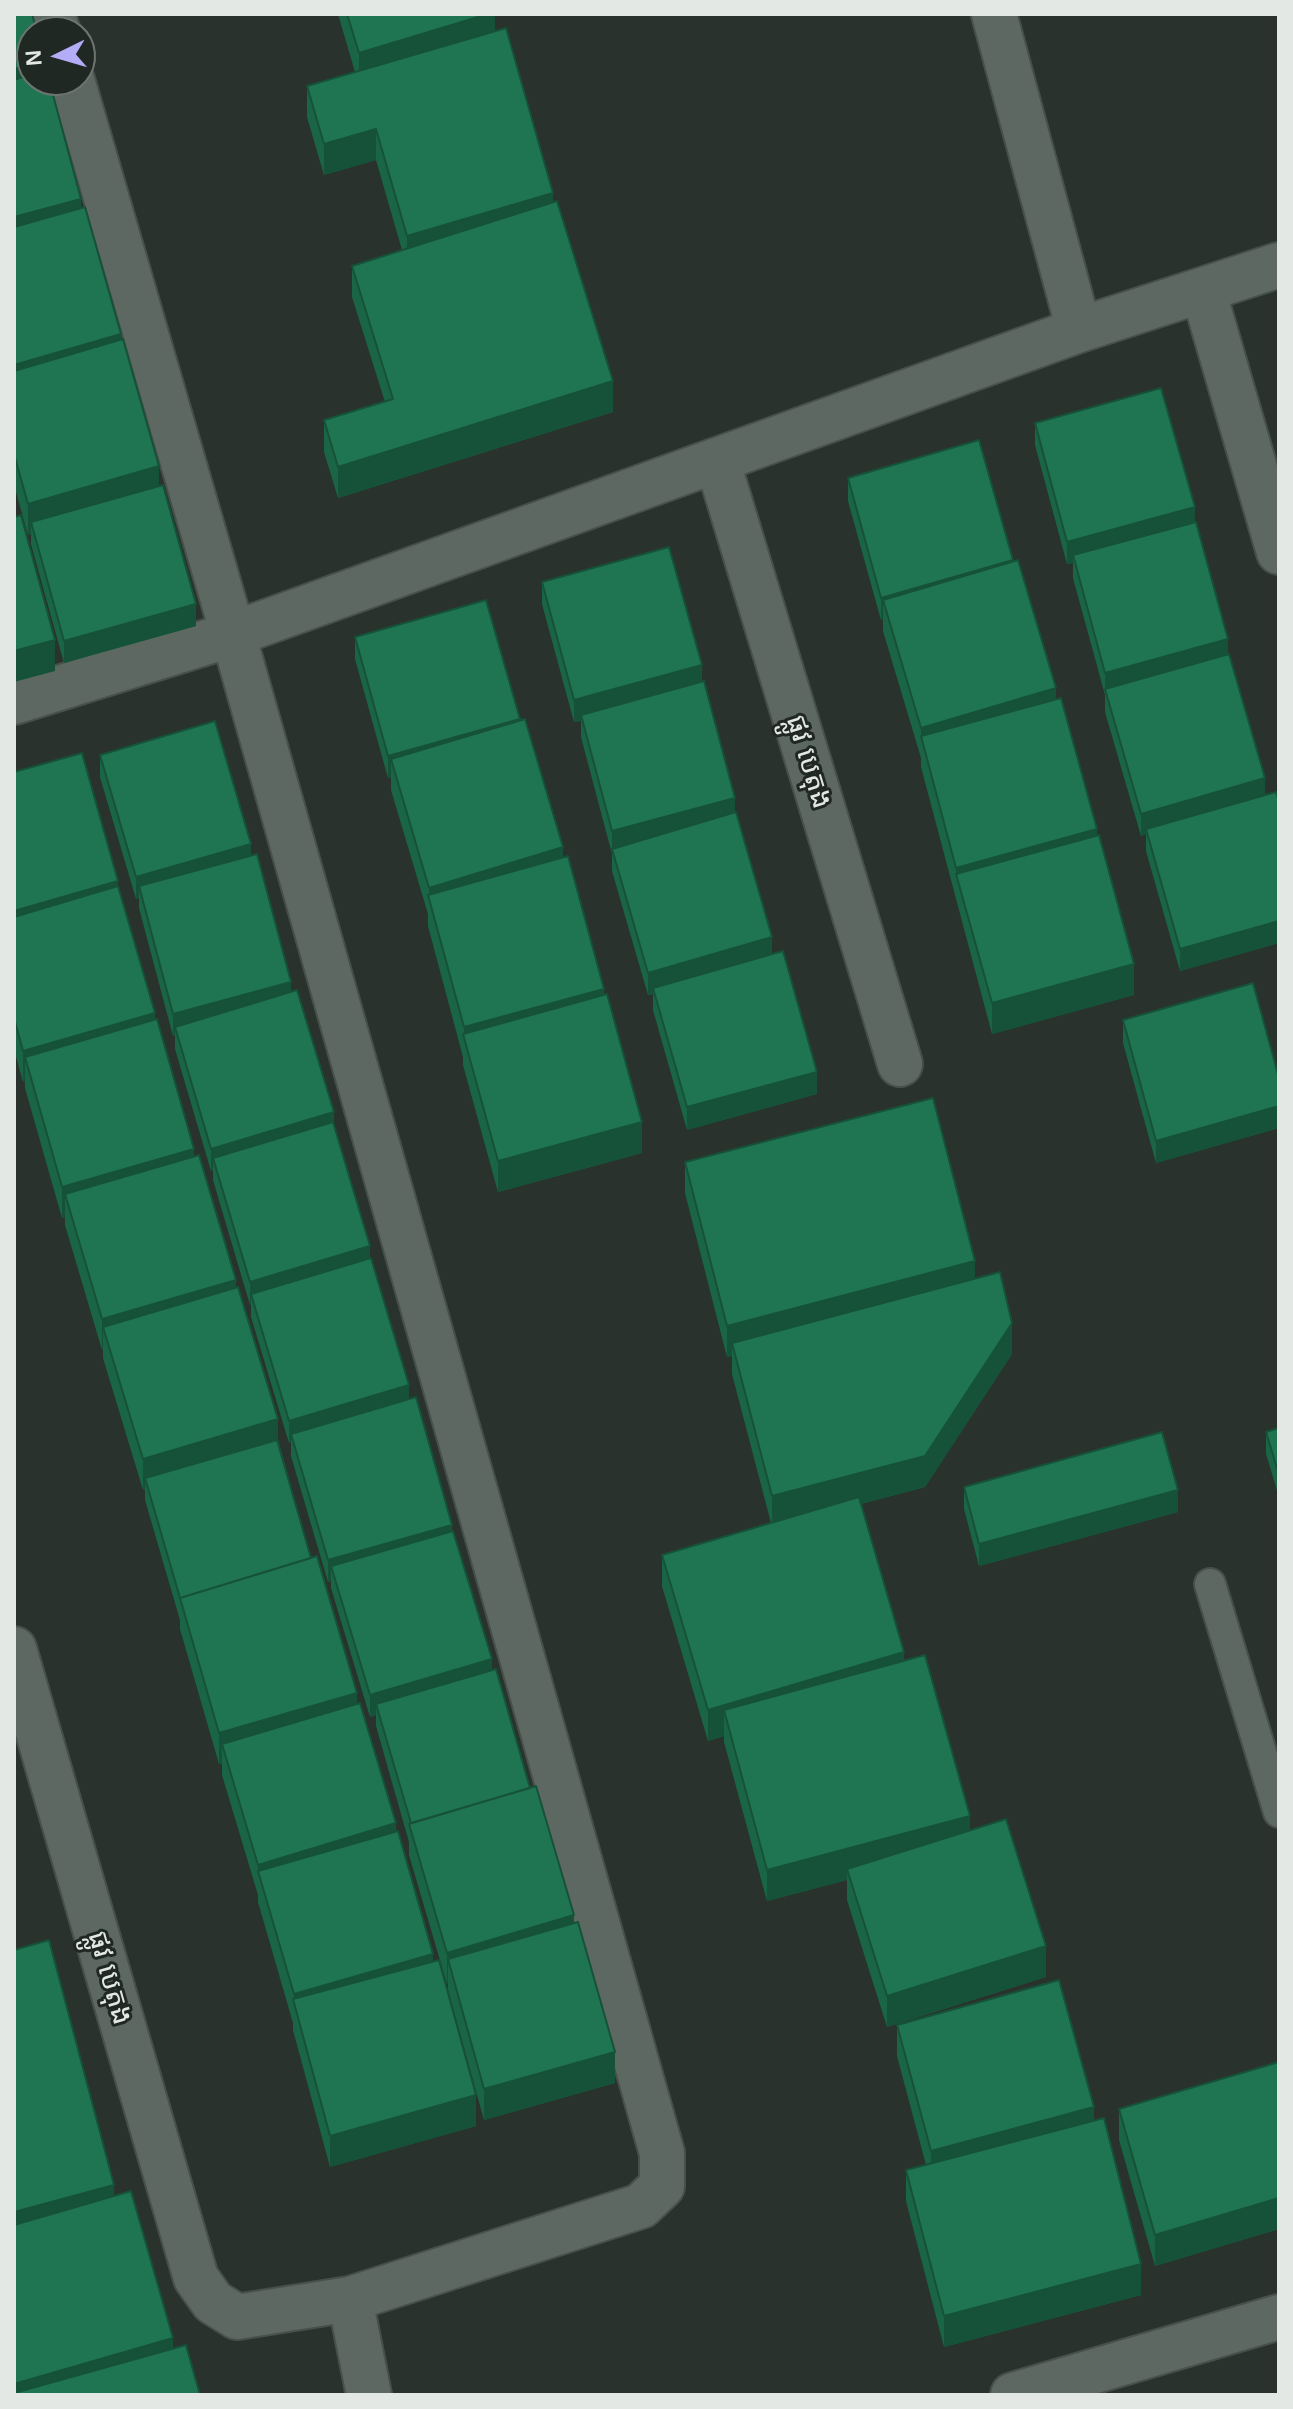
<!DOCTYPE html>
<meta charset="utf-8">
<style>
body{margin:0}
#map{position:relative;width:1293px;height:2409px;overflow:hidden;background:#29322d;font-family:Helvetica,sans-serif}
canvas{display:block}
.frame{position:absolute;inset:0;border:16px solid #e3e8e5;pointer-events:none}
.north{position:absolute;left:16px;top:16px;width:80px;height:80px;box-sizing:border-box;background:#1f2823;border:2px solid #6d7571;border-radius:50%;rotate:265deg;font-size:22px;font-weight:700;line-height:32px;text-align:center;color:#e3e8e5}
.north::after{content:'';display:block;margin:auto;width:28px;height:36px;background:#b5acf8;clip-path:polygon(50% 0,100% 100%,50% 72%,0 100%)}
</style>
<div id="map">
<canvas width="1293" height="2409"></canvas>
<div class="frame"></div>
<div class="north">N</div>
</div>
<script>
const c = document.querySelector('canvas').getContext('2d');
c.lineJoin = 'round';
function poly(rows) {
  const path = new Path2D();
  for (const r of rows) {
    path.moveTo(r[0], r[1]);
    for (let i = 2; i < r.length; i += 2) path.lineTo(r[i], r[i + 1]);
  }
  return path;
}
function stroke(path, color, width, dash) {
  c.strokeStyle = color;
  c.lineWidth = width;
  c.lineCap = dash ? 'butt' : 'round';
  c.setLineDash(dash || []);
  c.stroke(path);
}
function fillPath(path, color) {
  c.fillStyle = color;
  c.fill(path, 'evenodd');
}
function label(font, color, halo, rows, align = 'center') {
  c.font = font + ' Helvetica,"Noto Sans Khmer",sans-serif';
  c.lineWidth = 6;
  c.setLineDash([]);
  c.textBaseline = 'middle';
  c.strokeStyle = halo;
  c.fillStyle = color;
  for (const [text, x, y, turn = 0] of rows) {
    c.save();
    c.translate(x, y);
    c.rotate((+turn || 0) * Math.PI / 180);
    c.textAlign = isNaN(turn) ? turn : align;
    if (halo) c.strokeText(text, 0, 0);
    c.fillText(text, 0, 0);
    c.restore();
  }
}
const lane = poly([
 [1210,1584,1279,1812]
]);
const street = poly([
 [52,14,58,32],
 [994,14,1079,330],
 [1203,290,1279,552],
 [717,460,900,1064],
 [14,702,233,634,1079,330,1279,265],
 [14,1649,196,2278,213,2302,237,2317,350,2299,641,2206,662,2186,662,2153,233,634,72,80],
 [350,2299,369,2395],
 [1013,2395,1279,2317]
]);
const wall = poly([
 [14,14,32,32,81,208,121,340,196,626,64,663,31,544,31,534,28,535,14,485],
 [338,14,495,14,495,31,553,202,613,412,338,498,324,452,324,420,385,402,352,297,352,266,402,250,376,160,324,175,307,117,307,86,355,72],
 [1035,423,1195,523,1265,795,1279,801,1279,943,1180,971,1146,851,1146,834,1141,836,1105,712,1105,695,1073,578,1073,563,1067,564,1035,445],
 [848,478,1013,561,1097,836,1134,995,992,1034,921,767,921,758,883,631,883,619,881,620,848,501],
 [542,582,702,681,772,954,817,1094,687,1130,653,1010,653,994,648,995,612,871,612,854,581,737,581,721,574,722,542,604],
 [355,637,520,721,604,994,642,1153,498,1192,463,1065,463,1057,428,926,428,914,391,790,391,778,388,778,355,659],
 [100,755,291,992,334,1126,409,1399,452,1531,492,1670,574,1924,615,2083,484,2120,448,1990,448,1984,447,1984,409,1855,409,1842,376,1726,376,1715,370,1717,331,1588,331,1581,328,1582,291,1456,291,1442,289,1443,251,1317,251,1304,250,1305,213,1180,213,1171,211,1171,175,1049,175,1036,173,1036,139,908,139,898,136,899,100,777],
 [14,772,118,886,194,1156,236,1288,311,1558,396,1831,433,1961,476,2126,330,2167,293,2030,293,2023,258,1902,258,1895,222,1775,222,1764,219,1764,180,1629,180,1620,145,1500,145,1490,143,1490,103,1358,103,1350,102,1350,65,1225,65,1217,62,1218,25,1088,25,1081,23,1082,14,1049],
 [1123,1020,1279,1078,1279,1128,1156,1163,1123,1043],
 [685,1162,975,1279,1012,1354,925,1487,861,1504,904,1661,970,1831,1046,1977,887,2027,847,1900,847,1880,767,1901,724,1742,724,1736,708,1741,662,1586,662,1555,771,1523,732,1374,732,1356,727,1357,685,1193],
 [1279,1428,1279,1497,1266,1454,1266,1432],
 [964,1487,1178,1512,979,1566,964,1509],
 [897,2025,1094,2120,1141,2295,944,2347,906,2201,906,2170,926,2165,897,2056],
 [1279,2062,1279,2229,1155,2266,1119,2140,1119,2109]
]);
const shadedWall = poly([
 [488,14,495,14,495,43,359,84,359,53],
 [32,64,32,80,14,100,14,69],
 [376,129,376,160,324,175,324,144],
 [553,193,553,224,407,267,407,236],
 [81,199,81,230,14,248,14,217],
 [121,334,121,365,14,396,14,365],
 [613,381,613,412,338,498,338,467],
 [159,466,159,497,31,522,31,534,28,535,28,504],
 [1195,507,1195,529,1073,555,1073,563,1067,564,1067,542],
 [1013,560,1013,582,883,600,883,619,881,620,881,598],
 [196,604,196,626,64,663,64,641],
 [1228,639,1228,661,1105,689,1105,695,1105,673],
 [55,640,55,671,14,682,14,651],
 [702,665,702,688,581,715,581,721,574,722,574,700],
 [1056,688,1056,719,921,737,921,728],
 [520,719,520,741,391,759,391,778,388,778,388,756],
 [1265,778,1265,801,1146,829,1146,834,1141,836,1141,814],
 [735,798,735,821,612,849,612,854,612,831],
 [1097,829,1097,860,956,874,956,899,956,868],
 [251,844,251,866,139,886,139,898,136,899,136,877],
 [563,847,563,878,429,900,429,888],
 [118,881,118,912,14,942,14,911],
 [1279,921,1279,943,1180,971,1180,949],
 [772,937,772,959,653,988,653,994,648,995,648,973],
 [1134,964,1134,995,992,1034,992,1003],
 [291,982,291,1004,175,1027,175,1036,173,1036,173,1014],
 [604,989,604,1020,464,1035,464,1027],
 [155,1013,155,1044,25,1057,25,1081,23,1082,23,1051],
 [817,1072,817,1094,687,1130,687,1107],
 [1279,1106,1279,1128,1156,1163,1156,1141],
 [334,1112,334,1134,213,1158,213,1171,211,1171,211,1149],
 [642,1122,642,1153,498,1192,498,1161],
 [194,1149,194,1180,65,1194,65,1217,62,1218,62,1187],
 [370,1246,370,1269,251,1294,251,1304,250,1305,250,1282],
 [975,1261,975,1292,732,1343,732,1356,727,1357,727,1326],
 [236,1280,236,1311,103,1327,103,1350,102,1350,102,1319],
 [1012,1323,1012,1354,925,1487,772,1527,772,1496],
 [409,1385,409,1407,291,1434,291,1442,289,1443,289,1421],
 [278,1419,278,1450,145,1478,145,1490,143,1490,143,1459],
 [1178,1490,1178,1512,979,1566,979,1544],
 [452,1525,452,1547,331,1566,331,1581,328,1582,328,1560],
 [904,1652,904,1683,724,1710,724,1736,708,1741,708,1710],
 [492,1659,492,1681,376,1704,376,1715,370,1717,370,1695],
 [357,1693,357,1724,222,1744,222,1764,219,1764,219,1733],
 [970,1816,970,1847,847,1869,847,1880,767,1901,767,1870],
 [396,1823,396,1854,258,1871,258,1896,258,1865],
 [574,1915,574,1946,448,1959,448,1984,447,1984,447,1953],
 [1046,1946,1046,1977,887,2027,887,1996],
 [433,1954,433,1985,294,2001,294,1994],
 [615,2052,615,2083,484,2120,484,2089],
 [476,2095,476,2126,330,2167,330,2136],
 [1094,2107,1094,2138,931,2182,931,2151],
 [114,2185,114,2222,14,2250,14,2212],
 [1279,2198,1279,2229,1155,2266,1155,2235],
 [1141,2264,1141,2295,944,2347,944,2316],
 [173,2338,173,2369,14,2395,14,2384]
]);
const building = poly([
 [14,14,32,14,37,32,32,32,32,64,14,69,14,14],
 [347,14,488,14,359,53,347,14],
 [506,28,553,193,407,236,376,129,324,144,307,86,506,28],
 [32,74,32,80,49,80,81,199,14,217,14,80,32,74],
 [557,201,613,381,338,467,324,420,393,399,352,266,557,201],
 [85,207,121,334,14,365,14,227,85,207],
 [123,339,159,466,28,504,14,454,14,371,123,339],
 [1161,388,1195,507,1067,542,1035,423,1161,388],
 [979,440,1013,560,881,598,848,478,979,440],
 [163,485,196,604,64,641,31,522,163,485],
 [21,515,55,640,14,651,14,517,21,515],
 [1196,522,1228,639,1105,673,1073,555,1196,522],
 [669,547,702,665,574,700,542,582,669,547],
 [1018,560,1056,688,921,728,883,600,1018,560],
 [486,600,520,719,388,756,355,637,486,600],
 [1229,654,1265,778,1141,814,1105,689,1229,654],
 [704,681,735,798,612,831,581,715,704,681],
 [1061,698,1097,829,956,868,921,736,1061,698],
 [525,719,563,847,429,888,391,759,525,719],
 [215,721,251,844,136,877,100,755,215,721],
 [82,753,118,881,14,911,14,772,82,753],
 [1276,792,1279,801,1279,921,1180,949,1146,829,1276,792],
 [736,812,772,937,648,973,612,849,736,812],
 [1099,835,1134,964,992,1003,956,874,1099,835],
 [257,854,291,982,173,1014,139,886,257,854],
 [568,856,604,989,464,1027,428,895,568,856],
 [118,886,155,1013,23,1051,14,1018,14,917,118,886],
 [783,951,817,1072,687,1107,653,988,783,951],
 [1253,983,1279,1078,1279,1106,1156,1141,1123,1020,1253,983],
 [297,990,334,1112,211,1149,175,1027,297,990],
 [607,994,642,1122,498,1161,463,1034,607,994],
 [157,1019,194,1149,62,1187,25,1057,157,1019],
 [933,1098,975,1261,727,1326,685,1162,933,1098],
 [333,1122,370,1246,250,1282,213,1158,333,1122],
 [199,1155,236,1280,102,1319,65,1194,199,1155],
 [371,1258,409,1385,289,1421,251,1294,371,1258],
 [1000,1272,1012,1323,925,1456,772,1496,732,1343,1000,1272],
 [238,1287,278,1419,143,1459,103,1327,238,1287],
 [416,1397,452,1525,328,1560,291,1434,416,1397],
 [1279,1428,1279,1475,1266,1432,1279,1428],
 [1162,1432,1178,1490,979,1544,964,1487,1162,1432],
 [277,1440,311,1558,180,1598,145,1478,277,1440],
 [859,1497,904,1652,708,1710,662,1555,859,1497],
 [453,1531,492,1659,370,1695,331,1566,453,1531],
 [317,1556,357,1693,219,1733,180,1598,317,1556],
 [925,1655,970,1816,767,1870,724,1710,925,1655],
 [496,1669,530,1788,411,1823,376,1704,496,1669],
 [360,1703,396,1823,258,1865,222,1744,360,1703],
 [536,1786,574,1915,447,1953,409,1824,536,1786],
 [1006,1819,1046,1946,887,1996,847,1869,1006,1819],
 [398,1831,433,1954,294,1994,258,1871,398,1831],
 [578,1922,615,2052,484,2089,448,1959,578,1922],
 [49,1940,114,2185,14,2212,14,1950,49,1940],
 [439,1960,476,2095,330,2136,293,1999,439,1960],
 [1059,1980,1094,2107,931,2151,897,2025,1059,1980],
 [1279,2062,1279,2198,1155,2235,1119,2109,1279,2062],
 [1104,2118,1141,2264,944,2316,906,2170,1104,2118],
 [131,2191,173,2338,14,2384,14,2225,131,2191],
 [186,2345,200,2395,14,2395,14,2393,186,2345]
]);
const streetNames = [
 ["ផ្លូវ បេតុង",808,762,73],
 ["ផ្លូវ បេតុង",109,1978,74]
];
stroke(lane, '#48504b', 34);
stroke(street, '#48504b', 48);
stroke(lane, '#5e6862', 30);
stroke(street, '#5e6862', 44);
fillPath(wall, '#1b6547');
fillPath(shadedWall, '#165239');
fillPath(building, '#1f7552');
stroke(building, '#165239', 2);
label('28px', '#e3e8e5', '#1f2823', streetNames);
</script>
